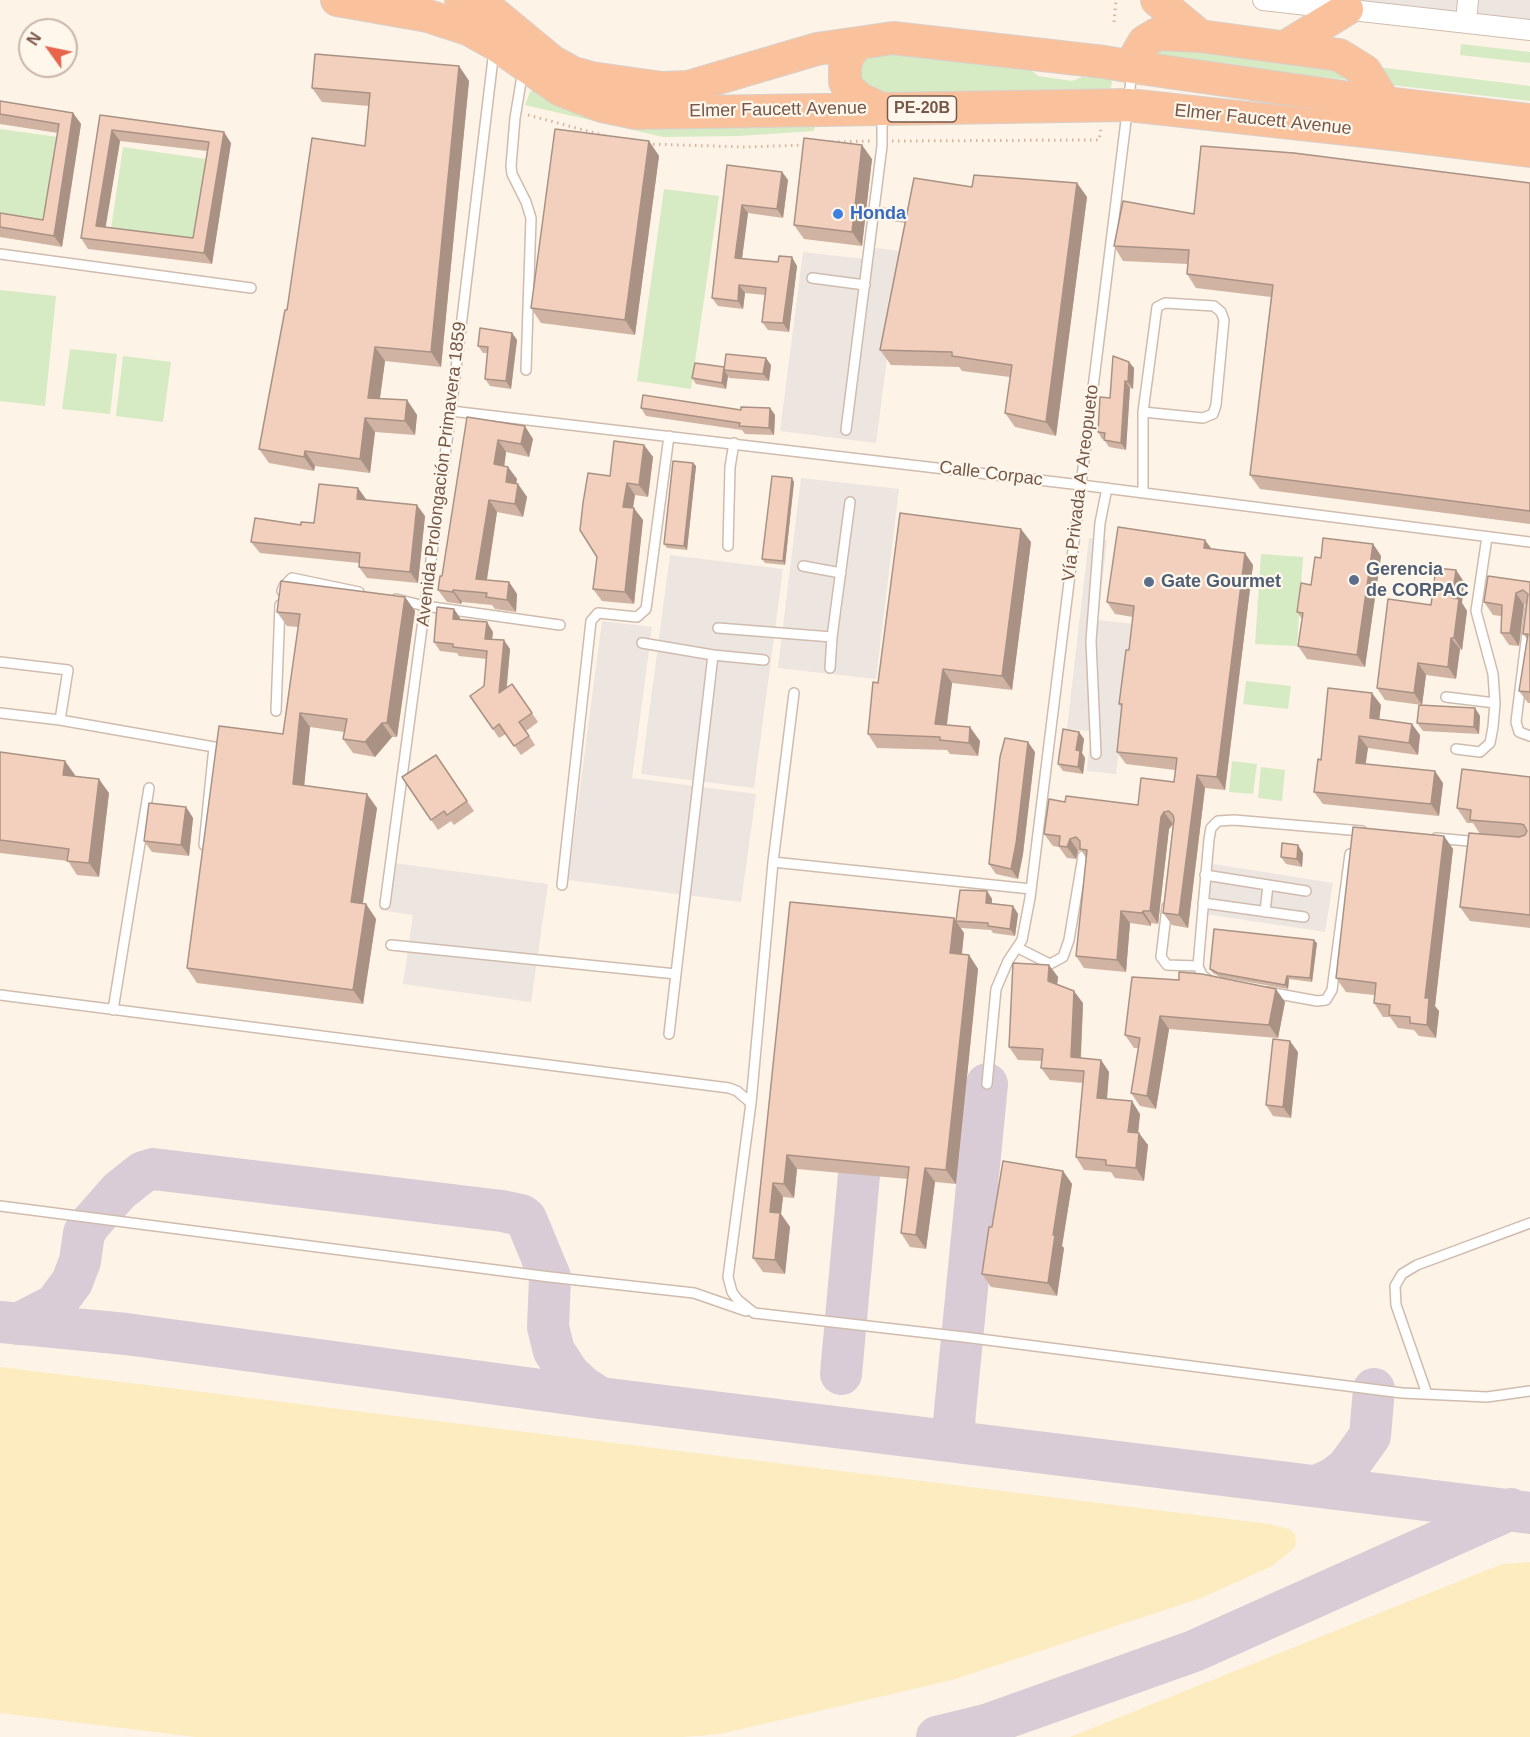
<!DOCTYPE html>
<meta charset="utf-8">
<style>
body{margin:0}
#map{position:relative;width:1530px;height:1737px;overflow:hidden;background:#fdf3e6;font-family:Helvetica,sans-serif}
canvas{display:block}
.north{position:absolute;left:18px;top:18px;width:60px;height:60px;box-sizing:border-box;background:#fff7ec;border:2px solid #c8b7ab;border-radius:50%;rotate:303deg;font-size:16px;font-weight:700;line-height:24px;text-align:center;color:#76584a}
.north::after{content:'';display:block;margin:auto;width:21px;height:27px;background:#e7654a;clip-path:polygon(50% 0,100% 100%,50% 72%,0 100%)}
</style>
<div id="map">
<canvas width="1530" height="1737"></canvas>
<div class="north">N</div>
</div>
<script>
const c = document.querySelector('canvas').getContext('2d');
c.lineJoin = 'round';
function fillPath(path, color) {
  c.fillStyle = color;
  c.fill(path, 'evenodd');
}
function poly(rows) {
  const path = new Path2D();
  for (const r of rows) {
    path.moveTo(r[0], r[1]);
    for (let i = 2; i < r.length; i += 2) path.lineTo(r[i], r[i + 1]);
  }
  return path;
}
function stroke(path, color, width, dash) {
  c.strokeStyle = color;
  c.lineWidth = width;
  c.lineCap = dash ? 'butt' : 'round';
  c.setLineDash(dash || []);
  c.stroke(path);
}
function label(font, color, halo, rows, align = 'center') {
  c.font = font + ' Helvetica,sans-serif';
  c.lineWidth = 4.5;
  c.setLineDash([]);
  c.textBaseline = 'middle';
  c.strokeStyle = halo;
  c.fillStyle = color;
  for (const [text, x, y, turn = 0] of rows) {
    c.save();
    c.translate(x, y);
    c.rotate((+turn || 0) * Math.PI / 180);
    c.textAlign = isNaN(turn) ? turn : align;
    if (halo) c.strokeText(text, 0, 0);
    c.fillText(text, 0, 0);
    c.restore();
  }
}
const industrial = poly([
 [1308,0,1530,0,1530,25],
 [866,247,901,251,876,443,780,431,803,252,864,259],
 [801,478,899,489,876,679,778,668],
 [1089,538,1107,540,1098,620,1134,624,1116,774,1087,771,1091,731,1067,729],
 [670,555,783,569,754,788,641,774],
 [602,621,652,627,632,778,756,794,741,902,568,880],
 [387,862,548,884,531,1002,403,984,413,915,380,910],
 [1213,864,1333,883,1325,932,1205,914]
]);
const green = poly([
 [1161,40,1530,86,1530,101,1157,58,1150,54],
 [1461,44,1530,52,1530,63,1460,55],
 [890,50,1030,69,1038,76,1072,81,1082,77,1110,79,1112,82,1109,97,875,98,862,83,861,67,870,55],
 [537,87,817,116,814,131,739,136,663,137,525,105,530,92],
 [0,129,58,137,46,227,0,220],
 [123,147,206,159,194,241,111,229],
 [664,189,719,196,691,389,637,381],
 [0,290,56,296,45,406,0,401],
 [70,349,117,354,110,414,62,409],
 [123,356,171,362,163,422,116,416],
 [1261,554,1303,557,1297,646,1255,644],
 [1246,681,1291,686,1288,709,1243,704],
 [1232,761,1257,764,1253,794,1229,792],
 [1261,767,1285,770,1282,801,1258,798]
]);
const sand = poly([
 [0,1367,1269,1524,1289,1529,1295,1534,1296,1541,1295,1547,1291,1551,1272,1566,1201,1598,952,1680,720,1734,683,1737,195,1737,0,1713],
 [1530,1562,1530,1737,1070,1737,1487,1570,1503,1564]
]);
const taxiway = poly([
 [0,1322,126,1334,600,1398,1530,1513],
 [18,1324,55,1305,72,1282,80,1261,84,1233,90,1224,119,1191,143,1172,153,1169,502,1211,521,1215,526,1219,550,1277,548,1327,554,1351,569,1374,583,1387,600,1398],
 [841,1374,859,1175],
 [958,1441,954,1427,955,1411,987,1084],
 [1317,1486,1334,1478,1347,1468,1370,1436,1374,1389],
 [937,1737,986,1725,1194,1651,1511,1509]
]);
const path = poly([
 [1114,22,1116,0],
 [528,115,606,136],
 [892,141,1099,140,1101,128],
 [832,142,870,141],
 [647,144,746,147,806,145]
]);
const service = poly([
 [523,70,515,118,511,166,512,174,526,202,531,218,526,370],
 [874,212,906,217],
 [0,254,251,288],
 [812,278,865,285],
 [451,411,1081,485,1530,542],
 [846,430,882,146,882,113],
 [1143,493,1143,412,1157,307,1165,303,1214,306,1221,312,1224,320,1216,405,1213,414,1203,418,1143,412],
 [728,546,730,467,734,443],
 [803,566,841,573],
 [282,591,284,586,292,578,359,592],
 [396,599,425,606,560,625],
 [1530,609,1516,722,1519,732,1530,736],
 [718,628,832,637,850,502],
 [642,643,713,655,669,1034],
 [713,655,764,660],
 [0,662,68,670,60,720],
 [830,668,832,637],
 [794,693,773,862,751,1103,728,1277,732,1292,738,1300,754,1313,964,1337,1402,1393,1487,1397,1530,1391],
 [1446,697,1495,703],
 [276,711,280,605],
 [0,713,60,720,214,747,204,845],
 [1456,749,1480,752,1490,743,1493,727,1495,703,1493,674,1476,611,1487,537],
 [1096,754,1091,641,1100,523,1107,488],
 [1436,838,1479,842],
 [773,862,1031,889],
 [1205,875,1306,891],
 [562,885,591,621,598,613,637,617,646,609,669,436],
 [1203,903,1304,917],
 [385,904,451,411,494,50],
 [1167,907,1161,957,1167,965,1198,966],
 [1265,912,1268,885],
 [391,945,676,974],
 [1018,948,1050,964,1063,957,1069,940,1083,856],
 [1210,981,1202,975,1198,966,1209,839,1211,828,1218,821,1234,820,1362,831],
 [1268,992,1317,1001,1326,1000,1332,990,1350,854],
 [0,995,729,1088,737,1091,751,1103],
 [113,1010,149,788],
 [987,1084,996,989,1008,961,1022,940,1030,898,1132,72],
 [0,1206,550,1277,694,1293,746,1311],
 [1427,1394,1396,1305,1395,1286,1402,1274,1417,1265,1530,1223]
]);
const minor = poly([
 [1263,0,1530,30],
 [1466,22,1468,0]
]);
const trunk = poly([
 [337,0,428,16,468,29,495,44,561,90,602,106,636,113,1128,105,1392,134,1530,151],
 [461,0,495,14,553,62,573,73,591,78,662,88,688,87,817,49,893,38,1104,62,1133,67,1385,103,1530,120],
 [1157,0,1200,36],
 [858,43,848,56,845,66,845,82,848,88,860,99,882,109],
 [1285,47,1347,9],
 [1133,67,1137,54,1144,42,1157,34,1200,36,1339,55,1365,71,1385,103,1388,115]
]);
const wall = poly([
 [459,66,469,81,441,367,385,361,380,398,407,400,417,415,415,435,375,432,370,473,315,466,314,471,269,463,259,449,287,310,365,146,369,106,322,102,312,88],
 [0,101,73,113,81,124,62,247,0,237,0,213,43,220,58,133,0,124],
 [100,115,231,143,212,264,88,249,81,238],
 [120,141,207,151,193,238,105,227],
 [649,141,659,156,635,335,541,323,531,308],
 [872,159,862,246,804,239,794,225],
 [727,165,782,172,788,180,783,218,748,213,742,258,797,266,789,332,768,330,762,322,765,295,745,293,743,309,718,306,712,298],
 [1077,183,1087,197,1056,436,1015,427,1005,413,1010,377,962,371,959,367,891,365,880,350,972,187],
 [1530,183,1530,524,1260,489,1250,475,1271,297,1196,288,1187,274,1188,264,1123,261,1114,246,1194,214],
 [512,333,517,340,511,389,490,386,485,379,488,353,483,353,478,346],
 [1129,362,1134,368,1133,389,1130,388,1126,450,1109,447,1104,440,1104,439,1102,439,1098,432,1110,398],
 [771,365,769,381,729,378,728,376,726,389,696,384,692,378,724,367],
 [641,408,741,410,770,408,775,415,774,435,745,434,742,430,646,416],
 [467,417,533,439,529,457,506,452,504,466,508,467,517,479,516,484,518,484,527,497,523,517,497,512,487,580,509,582,517,594,516,612,495,609,492,605,462,602,461,604,447,602,438,590,442,576],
 [644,445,653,457,648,497,635,495,633,508,643,520,634,604,602,601,593,589,610,476],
 [693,463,696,466,687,550,667,548,664,544],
 [794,482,785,565,765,563,762,559],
 [358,488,366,500,425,516,418,583,367,578,359,567,359,563,260,553,251,542,301,525,314,523],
 [1031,542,1012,690,952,683,947,725,980,741,978,756,950,754,947,750,877,748,868,734,878,683],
 [1373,544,1381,556,1365,667,1307,659,1298,646,1302,619,1297,612,1311,585,1321,558],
 [1211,549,1253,565,1225,790,1205,788,1188,928,1172,925,1163,913,1173,824,1169,829,1158,924,1151,923,1151,926,1130,923,1126,972,1084,968,1076,956,1086,858,1081,850,1078,851,1076,859,1067,858,1059,847,1053,846,1044,834,1065,802,1138,805,1174,782,1175,770,1126,764,1117,752,1122,708,1119,704,1129,650,1133,617,1115,614,1107,602],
 [1456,570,1464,582,1462,603,1467,611,1462,650,1460,649,1456,679,1426,675,1422,705,1385,700,1377,688,1431,605],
 [1530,582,1530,703,1528,703,1519,691,1527,639,1523,634,1527,604,1524,605,1519,646,1509,645,1501,633,1501,616,1493,615,1484,602],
 [405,597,415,611,397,737,392,737,375,757,353,753,343,739,344,732,310,727,304,785,377,808,362,904,366,904,376,919,363,1004,197,983,187,968,283,734,298,627,287,626,277,612],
 [454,609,460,618,460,620,493,632,492,639,510,649,507,687,512,684,538,722,526,731,535,745,521,755,506,734,499,738,470,696,484,686,487,659,459,656,457,653,440,651,434,642],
 [1381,705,1379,719,1420,735,1418,755,1368,748,1365,764,1443,783,1439,816,1323,804,1314,792,1321,760],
 [1475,708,1480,716,1479,734,1423,731,1417,723],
 [1079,732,1084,739,1082,753,1085,758,1083,774,1063,771,1058,764],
 [0,752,75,775,74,776,109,793,99,877,77,875,68,861,0,853],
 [1035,752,1023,854,1018,879,996,874,989,864],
 [436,755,474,811,454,825,451,821,438,830,402,777],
 [1530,777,1530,928,1470,921,1460,907,1480,834,1473,823,1467,823,1457,808],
 [186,807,193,818,189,856,152,852,144,841],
 [1444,836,1453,849,1435,1006,1439,1011,1436,1038,1419,1036,1414,1030,1398,1028,1390,1017,1383,1017,1374,1003,1374,995,1346,992,1336,978],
 [1303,853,1302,867,1286,864,1281,857],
 [987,891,992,899,992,904,1013,906,1018,914,1015,936,993,933,991,930,961,928,956,921],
 [790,902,954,918,964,933,962,955,969,955,978,969,956,1184,935,1182,926,1249,910,1247,901,1233,908,1179,797,1169,794,1198,783,1197,781,1214,790,1227,785,1274,763,1272,753,1258],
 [1317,943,1312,982,1289,979,1288,989,1220,977,1213,973,1210,969],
 [1049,965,1058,977,1057,985,1083,1003,1081,1058,1101,1060,1109,1072,1107,1099,1140,1114,1138,1133,1148,1145,1144,1181,1115,1178,1111,1172,1084,1170,1076,1157,1083,1083,1050,1080,1041,1068,1042,1061,1018,1060,1009,1047],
 [1132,977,1285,1002,1278,1038,1169,1029,1156,1109,1140,1106,1131,1093,1138,1048,1134,1048,1125,1035],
 [1298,1052,1291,1118,1273,1116,1266,1105],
 [1063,1171,1072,1184,1062,1246,1064,1248,1057,1296,991,1287,982,1274,992,1227]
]);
const shadedWall = poly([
 [459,66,469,81,441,367,431,352],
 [73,113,81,124,62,247,54,236],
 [112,130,120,141,104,237,96,226],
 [224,132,231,143,212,264,204,253],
 [649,141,659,156,635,335,625,320],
 [862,145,872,159,862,246,852,232],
 [782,172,788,180,783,218,777,209],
 [1077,183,1087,197,1056,436,1046,422],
 [742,205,748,213,741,266,735,258],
 [792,257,797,266,789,332,783,323],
 [739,285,745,293,743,309,738,301],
 [512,333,517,340,511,389,506,381],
 [375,347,385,361,378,412,368,398],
 [766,358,771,365,769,381,763,374],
 [1129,362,1134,368,1133,389,1128,382],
 [724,370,728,376,726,389,722,383],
 [1125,381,1130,388,1126,450,1121,443],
 [407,400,417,415,415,435,405,421],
 [770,408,775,415,774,435,769,428],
 [365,418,375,432,370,473,360,459],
 [525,426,533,439,529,457,521,444],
 [498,440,506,452,503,476,494,464],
 [644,445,653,457,648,497,639,485],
 [305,451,315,466,314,471,304,457],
 [693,463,696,466,687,550,684,546],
 [508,467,517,479,514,495,506,482],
 [792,478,794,482,785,565,783,561],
 [627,483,635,495,631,519,623,507],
 [518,484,527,497,523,517,515,504],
 [358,488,366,499,365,511,357,499],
 [489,500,497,512,485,591,476,579],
 [417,505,425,516,418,583,410,572],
 [634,508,643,520,634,604,625,592],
 [1021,529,1031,542,1012,690,1002,676],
 [1205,540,1214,552,1204,548],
 [1373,544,1381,556,1365,667,1357,655],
 [1245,553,1253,565,1225,790,1217,777],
 [1456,570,1464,582,1462,603,1467,611,1462,650,1454,638,1452,598],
 [509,582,517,594,516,612,507,600],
 [453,590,462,602,461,604,453,592],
 [1516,593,1524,605,1519,646,1510,633],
 [405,597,415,611,397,737,387,723],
 [454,609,460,618,459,628,453,619],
 [487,622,493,632,491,648,485,639],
 [1451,638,1460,649,1456,679,1448,667],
 [504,640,510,649,505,702,499,693],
 [1418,663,1426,675,1422,705,1414,693],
 [943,669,952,683,945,738,935,724],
 [1372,693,1381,705,1378,730,1370,718],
 [1475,708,1480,716,1479,734,1474,727],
 [300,713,310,727,303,798,293,784],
 [382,723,392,737,375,757,365,742],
 [1412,724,1420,735,1418,755,1409,743],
 [970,727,980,741,978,756,969,743],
 [1079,732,1084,739,1082,753,1085,758,1083,774,1078,767,1076,750],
 [1359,736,1368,748,1364,775,1356,763],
 [1028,742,1035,752,1023,854,1018,879,1011,869],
 [65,761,75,775,73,789,63,775],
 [1435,771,1443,783,1439,816,1431,804],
 [1197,775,1205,788,1188,928,1179,915],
 [99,779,109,793,99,877,89,863],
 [367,794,377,808,361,916,351,902],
 [186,807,193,818,189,856,181,845],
 [1164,812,1173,824,1169,829,1158,924,1150,911,1161,817],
 [1444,836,1453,849,1435,1006,1439,1011,1436,1038,1427,1025,1425,998],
 [1070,839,1078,851,1076,859,1067,847],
 [1298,845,1303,853,1302,867,1297,859],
 [987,891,992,899,991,911,986,903],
 [366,904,376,919,363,1004,353,990],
 [1013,906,1018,914,1015,936,1010,929],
 [1121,911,1130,923,1126,972,1117,960],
 [1143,911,1151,923,1151,926,1142,913],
 [954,918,964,933,960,968,950,953],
 [1314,940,1317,943,1312,982,1310,978],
 [969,955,978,969,956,1184,946,1170],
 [1049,965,1058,977,1056,994,1048,981],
 [1287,976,1289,979,1288,989,1285,985],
 [1276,989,1285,1002,1278,1038,1269,1025],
 [1074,991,1083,1003,1080,1070,1071,1057],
 [1160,1016,1169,1029,1156,1109,1147,1096],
 [1290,1041,1298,1052,1291,1118,1283,1107],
 [1101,1060,1109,1072,1106,1110,1097,1098],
 [1132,1101,1140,1114,1137,1144,1128,1132],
 [1139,1133,1148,1145,1144,1181,1136,1168],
 [787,1155,797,1169,794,1198,784,1184],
 [925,1168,935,1182,926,1249,916,1235],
 [1063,1171,1072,1184,1062,1246,1064,1248,1057,1296,1048,1283,1053,1235],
 [773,1183,783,1197,781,1214,790,1227,785,1274,775,1260,770,1212]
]);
const building = poly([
 [315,54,459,66,431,352,375,347,368,398,407,400,405,421,365,418,360,459,305,451,304,457,259,449,285,310,287,310,312,138,365,146,370,93,312,88,315,54],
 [0,101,73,113,54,236,0,227,0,213,43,220,59,124,0,114,0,101],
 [100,115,224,132,204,253,81,238,100,115],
 [112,130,209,142,193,238,96,226,112,130],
 [555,129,649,141,625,320,531,308,555,129],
 [804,138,862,145,852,232,794,225,804,138],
 [1201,146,1294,153,1530,183,1530,511,1250,475,1273,285,1187,274,1189,250,1114,246,1123,201,1194,214,1201,146],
 [727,165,782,172,777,209,742,205,735,258,778,262,779,256,792,257,783,323,762,322,766,288,739,285,738,301,712,298,727,165],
 [974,175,1077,183,1046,422,1005,413,1012,365,952,356,952,352,880,350,914,178,972,187,974,175],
 [480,328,512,333,506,381,485,379,488,347,478,346,480,328],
 [726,354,766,358,763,374,724,370,726,354],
 [1113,356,1129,362,1128,382,1125,381,1121,443,1104,440,1105,433,1098,432,1100,397,1110,398,1113,356],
 [695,363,724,367,722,383,692,378,695,363],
 [643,395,741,410,741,407,770,408,769,428,739,426,740,423,641,408,643,395],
 [467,417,525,426,521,444,498,440,494,464,508,467,506,482,518,484,515,504,489,500,476,579,509,582,507,600,486,597,487,593,453,590,453,592,438,590,440,576,442,576,467,417],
 [614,441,644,445,639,485,627,483,623,507,634,508,625,592,593,589,597,557,580,530,583,503,588,473,610,476,614,441],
 [673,461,693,463,684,546,664,544,673,461],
 [772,476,792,478,783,561,762,559,772,476],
 [319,484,358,488,357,499,417,505,410,572,359,567,360,553,251,542,255,518,301,525,301,522,314,523,319,484],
 [900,513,1021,529,1002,676,943,669,935,724,970,727,969,743,940,740,940,737,868,734,873,682,878,683,900,513],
 [1118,527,1205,540,1204,548,1245,553,1217,777,1197,775,1179,915,1163,913,1174,819,1173,815,1169,811,1164,812,1161,817,1150,911,1143,911,1142,913,1121,911,1117,960,1076,956,1087,850,1080,849,1080,841,1076,837,1070,839,1067,847,1059,846,1060,836,1044,834,1049,799,1065,802,1066,796,1138,805,1141,778,1174,782,1177,758,1117,752,1122,704,1119,704,1126,650,1129,650,1134,606,1107,602,1118,527],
 [1323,538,1373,544,1357,655,1298,646,1303,613,1297,612,1301,583,1311,585,1315,557,1321,558,1323,538],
 [1436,568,1456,570,1452,598,1459,599,1454,638,1451,638,1448,667,1418,663,1414,693,1377,688,1388,599,1431,605,1436,568],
 [1488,576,1530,582,1530,692,1519,691,1528,634,1523,634,1528,594,1523,590,1516,593,1510,633,1501,633,1502,605,1484,602,1488,576],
 [281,581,405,597,387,723,382,723,365,742,343,739,347,719,300,713,293,784,367,794,351,902,366,904,353,990,187,968,219,726,283,734,300,614,277,612,281,581],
 [437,607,454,609,453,619,487,622,485,639,504,640,499,693,512,684,532,713,519,722,529,736,514,746,499,724,493,729,470,696,484,686,487,651,453,647,453,644,434,642,437,607],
 [1328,688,1372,693,1370,718,1412,724,1409,743,1359,736,1356,763,1435,771,1431,804,1314,792,1318,759,1321,760,1328,688],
 [1419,705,1475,708,1474,727,1417,723,1419,705],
 [1063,729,1079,732,1076,750,1080,751,1078,767,1058,764,1063,729],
 [1005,738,1028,742,1016,844,1011,869,989,864,1000,757,1005,738],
 [0,752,65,761,63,775,99,779,89,863,67,861,69,849,0,840,0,752],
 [436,755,467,801,447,815,444,811,431,820,402,777,436,755],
 [1462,769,1530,777,1530,915,1460,907,1469,833,1519,837,1525,835,1527,831,1524,825,1521,824,1470,820,1471,810,1457,808,1462,769],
 [149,803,186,807,181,845,144,841,149,803],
 [1353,827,1444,836,1425,998,1429,998,1427,1025,1410,1023,1410,1017,1389,1015,1390,1005,1374,1003,1376,983,1336,978,1353,827],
 [1282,843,1298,845,1297,859,1281,857,1282,843],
 [960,890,987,891,986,903,1013,906,1010,929,988,926,988,923,956,921,960,890],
 [790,902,954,918,950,953,969,955,946,1170,925,1168,916,1235,901,1233,909,1167,787,1155,784,1184,773,1183,770,1212,780,1213,775,1260,753,1258,790,902],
 [1214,929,1314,940,1310,978,1287,976,1285,985,1218,973,1210,969,1214,929],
 [1013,963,1049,965,1048,981,1074,991,1071,1057,1101,1060,1097,1098,1132,1101,1128,1132,1139,1133,1136,1168,1106,1165,1106,1160,1076,1157,1084,1071,1041,1068,1043,1049,1009,1047,1013,963],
 [1179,972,1202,974,1276,989,1269,1025,1160,1016,1147,1096,1131,1093,1140,1038,1125,1035,1132,977,1179,980,1179,972],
 [1273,1039,1290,1041,1283,1107,1266,1105,1273,1039],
 [1003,1161,1063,1171,1053,1235,1055,1235,1048,1283,982,1274,989,1227,992,1227,1003,1161]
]);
const markers = [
 [838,214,6,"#3f7fe0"],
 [1354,580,6,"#5c6f8a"],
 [1149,582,6,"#5c6f8a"]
];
const shields = [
 [922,109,69]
];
const shieldNames = [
 ["PE-20B",922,109]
];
const streetNames = [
 ["Elmer Faucett Avenue",778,110,-1],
 ["Elmer Faucett Avenue",1263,120,6],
 ["Avenida Prolongación Primavera 1859",442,474,-83],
 ["Calle Corpac",991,474,7],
 ["Vía Privada A Areopueto",1081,483,-83]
];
const shopNames = [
 ["Honda",850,214]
];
const serviceNames = [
 ["Gerencia",1366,570],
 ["de CORPAC",1366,591],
 ["Gate Gourmet",1161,582]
];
fillPath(industrial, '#ede5e0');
fillPath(green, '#d6ebc4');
fillPath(sand, '#fcecc0');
stroke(taxiway, '#d9ccd6', 42);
stroke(service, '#d0bcae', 12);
stroke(minor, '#d0bcae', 22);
stroke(trunk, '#d9d0cc', 34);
stroke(path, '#d7b3a0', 3, [1.5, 4.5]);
stroke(service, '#fff', 9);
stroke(minor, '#fff', 20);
stroke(trunk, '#f9c29d', 32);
fillPath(wall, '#d0b3a3');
fillPath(shadedWall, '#a99284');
fillPath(building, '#f2d0bd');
stroke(building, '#a99284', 1.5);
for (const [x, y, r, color] of markers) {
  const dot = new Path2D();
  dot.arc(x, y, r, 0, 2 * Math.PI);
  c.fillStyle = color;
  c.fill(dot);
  stroke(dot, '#fff7ec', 2);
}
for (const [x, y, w] of shields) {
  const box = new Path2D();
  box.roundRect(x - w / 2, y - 13, w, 26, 4.5);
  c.fillStyle = '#fff7ec';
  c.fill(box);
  stroke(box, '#76584a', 1.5);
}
label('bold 16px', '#76584a', null, shieldNames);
label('18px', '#76584a', '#fff7ec', streetNames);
label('bold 18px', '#366cbe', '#fff7ec', shopNames, 'left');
label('bold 18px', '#4e5e75', '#fff7ec', serviceNames, 'left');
</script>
